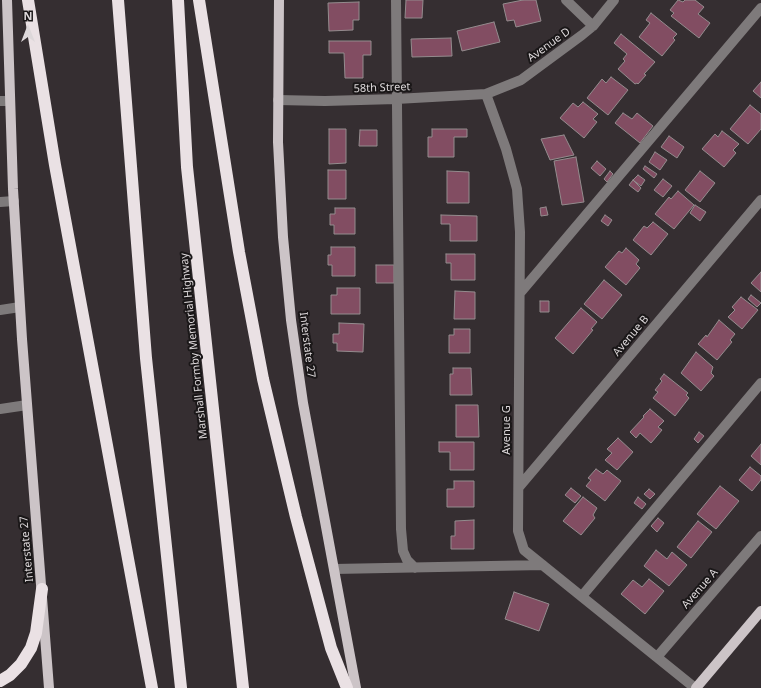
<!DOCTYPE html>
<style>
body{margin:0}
#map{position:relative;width:761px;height:688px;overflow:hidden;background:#352e31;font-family:"Noto Sans",sans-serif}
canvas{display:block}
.north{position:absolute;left:8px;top:8px;width:40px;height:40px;-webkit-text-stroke:3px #1a1718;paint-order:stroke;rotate:0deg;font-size:11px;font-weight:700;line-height:16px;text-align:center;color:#ddd8da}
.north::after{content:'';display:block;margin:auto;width:14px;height:18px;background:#ddd8da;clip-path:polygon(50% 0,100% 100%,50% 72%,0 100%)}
</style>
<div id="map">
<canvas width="761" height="688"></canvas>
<div class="north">N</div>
</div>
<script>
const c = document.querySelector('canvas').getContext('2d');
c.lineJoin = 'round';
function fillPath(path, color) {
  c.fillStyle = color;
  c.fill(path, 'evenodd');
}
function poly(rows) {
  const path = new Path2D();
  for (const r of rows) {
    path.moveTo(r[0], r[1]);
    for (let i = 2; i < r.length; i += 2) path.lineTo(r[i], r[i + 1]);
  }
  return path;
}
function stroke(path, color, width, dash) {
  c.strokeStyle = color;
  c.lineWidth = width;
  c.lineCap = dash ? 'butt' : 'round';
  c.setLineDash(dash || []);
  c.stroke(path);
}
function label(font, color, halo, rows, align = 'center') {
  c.font = font + ' "Noto Sans",sans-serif';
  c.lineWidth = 4;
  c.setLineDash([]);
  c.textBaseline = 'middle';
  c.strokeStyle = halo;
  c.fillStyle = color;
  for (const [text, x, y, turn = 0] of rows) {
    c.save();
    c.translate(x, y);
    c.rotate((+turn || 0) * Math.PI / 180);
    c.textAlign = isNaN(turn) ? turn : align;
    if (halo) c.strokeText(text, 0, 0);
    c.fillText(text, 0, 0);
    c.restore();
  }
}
const building = poly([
 [406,0,423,0,422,18,405,18,406,0],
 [523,0,536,0,541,21,516,27,514,20,507,21,503,4,523,0],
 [678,0,683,2,685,0,695,0,704,7,698,14,710,23,699,38,671,16,674,13,670,10,678,0],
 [359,2,359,20,353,20,353,30,329,31,328,3,359,2],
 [651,13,677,34,673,38,675,40,662,56,639,37,650,23,646,20,651,13],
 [494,22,500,42,462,51,457,31,494,22],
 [621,34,655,62,644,74,646,75,638,84,637,83,635,84,618,69,625,61,623,59,627,54,614,43,621,34],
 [451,38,452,56,412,57,411,39,451,38],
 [329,41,371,41,371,55,363,55,363,78,345,78,344,53,329,53,329,41],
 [611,77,628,90,608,115,587,98,602,79,606,83,611,77],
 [761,82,761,98,753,91,761,82],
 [583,102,598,114,593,119,597,122,584,138,560,118,573,103,578,107,583,102],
 [750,105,761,114,761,129,748,144,730,129,750,105],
 [623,113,632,119,637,113,653,126,640,143,615,123,623,113],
 [329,129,346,129,346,163,329,164,329,129],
 [432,129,467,129,467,137,454,137,454,157,428,157,428,137,432,137,432,129],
 [360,130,377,130,377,146,359,146,360,130],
 [722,131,739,144,733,150,736,153,724,167,702,149,715,134,718,137,722,131],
 [564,135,574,155,550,160,541,139,564,135],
 [669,136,684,147,677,158,661,147,669,136],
 [655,152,667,160,660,170,649,162,655,152],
 [576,157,584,202,562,205,554,161,576,157],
 [597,161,606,169,600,176,591,168,597,161],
 [645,166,657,174,654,178,643,169,645,166],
 [328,170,346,170,346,199,328,199,328,170],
 [447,171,469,172,469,203,447,203,447,171],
 [610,171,613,174,607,182,604,179,610,171],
 [700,171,715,183,700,202,685,190,700,171],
 [638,175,645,180,641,186,633,180,638,175],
 [663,179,672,186,663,197,654,190,663,179],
 [633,180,641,188,638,192,629,185,633,180],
 [678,191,694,205,674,229,655,214,669,197,671,199,678,191],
 [695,205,706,212,700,221,690,213,695,205],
 [546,207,548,215,541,216,540,208,546,207],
 [335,208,355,208,355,234,334,234,334,225,330,225,330,214,335,214,335,208],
 [441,215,477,216,477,241,450,241,450,224,441,224,441,215],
 [605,215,612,220,608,226,601,221,605,215],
 [653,222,668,234,651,255,633,240,644,226,647,228,653,222],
 [331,247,355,247,355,276,332,276,332,265,328,265,328,255,331,255,331,247],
 [626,248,639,260,636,264,640,268,626,285,605,267,619,251,622,253,626,248],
 [446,254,475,254,475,280,451,280,451,263,446,263,446,254],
 [376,265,394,265,394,283,376,283,376,265],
 [761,272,761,292,751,283,761,272],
 [604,280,622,295,602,319,584,304,604,280],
 [337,288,360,288,360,314,331,314,331,295,337,295,337,288],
 [455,291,475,292,475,319,454,319,455,291],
 [751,295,761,303,757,307,748,299,751,295],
 [741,297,758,310,742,329,728,317,735,310,732,307,741,297],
 [540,301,549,301,549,312,540,312,540,301],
 [581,308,597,322,591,329,593,330,573,354,555,338,581,308],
 [719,320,735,334,730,340,732,342,717,360,698,344,706,335,707,337,719,320],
 [339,323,364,324,363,352,337,351,337,343,333,343,333,334,339,334,339,323],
 [454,329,470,329,470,353,449,353,449,335,454,335,454,329],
 [696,352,713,367,711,373,714,376,701,391,681,373,696,352],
 [453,368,471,368,472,395,450,395,450,374,453,374,453,368],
 [664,374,688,393,686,395,689,398,675,416,653,398,658,392,655,390,662,381,660,379,664,374],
 [456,405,478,405,479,437,456,437,456,405],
 [650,409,664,421,658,427,662,430,651,443,640,433,636,438,630,432,644,417,643,416,650,409],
 [699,432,704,436,698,443,694,439,699,432],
 [618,438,633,452,617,470,605,460,612,453,607,449,618,438],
 [439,442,474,442,474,470,450,470,450,452,439,452,439,442],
 [761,444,761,465,751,456,761,444],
 [750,467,761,476,761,480,752,491,739,480,750,467],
 [596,469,603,474,607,470,621,481,605,501,586,486,591,480,588,478,596,469],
 [454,481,474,481,474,507,447,507,447,489,454,489,454,481],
 [720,486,739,501,716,529,697,514,720,486],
 [571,488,581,496,575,503,565,495,571,488],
 [649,489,655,494,650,499,644,494,649,489],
 [583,497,597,508,593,515,595,518,581,535,563,521,583,497],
 [638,497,646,504,642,509,634,503,638,497],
 [658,518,664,523,657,532,651,526,658,518],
 [474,520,474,549,451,549,451,536,455,536,455,521,474,520],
 [698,521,712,532,691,558,677,547,698,521],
 [656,550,667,559,672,552,687,565,669,586,644,566,656,550],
 [649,579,664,591,645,614,621,594,633,580,642,587,649,579],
 [514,592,549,604,539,631,505,619,514,592]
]);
const minor = poly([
 [396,0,401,529,403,551,407,560,415,568],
 [566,0,593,26],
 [486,94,506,149,517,189,520,232,518,531,524,550,695,688],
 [278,100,325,101,396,99,486,94,521,80,582,35,593,26,614,0],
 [0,101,10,101],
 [0,202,14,201],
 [520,293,761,8],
 [0,310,20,307],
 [0,409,27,405],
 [519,487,761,200],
 [334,569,543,565],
 [582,596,761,383],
 [657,657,761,536]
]);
const major = poly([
 [7,0,13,189,22,339,49,688],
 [279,0,278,142,283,237,291,320,303,403,356,688],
 [696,688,761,611]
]);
const highway = poly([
 [28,0,55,165,152,688],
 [118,0,146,358,181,688],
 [178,0,187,167,243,688],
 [199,0,239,252,263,379,296,517,331,648,347,688],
 [0,681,10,675,21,664,31,648,36,633,42,589]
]);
const streetNames = [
 ["Avenue D",549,45,-36],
 ["58th Street",382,88,-2],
 ["Avenue B",631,336,-50],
 ["Interstate 27",307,345,83],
 ["Marshall Formby Memorial Highway",194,346,-96],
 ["Avenue G",507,430,-90],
 ["Interstate 27",27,549,-95],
 ["Avenue A",700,589,-49]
];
fillPath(building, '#824d62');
stroke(building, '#948c8e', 1);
stroke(minor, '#7e7a7b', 10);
stroke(major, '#ccc4c7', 10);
stroke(highway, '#eae1e4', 12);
label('11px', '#ddd8da', '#1a1718', streetNames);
</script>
